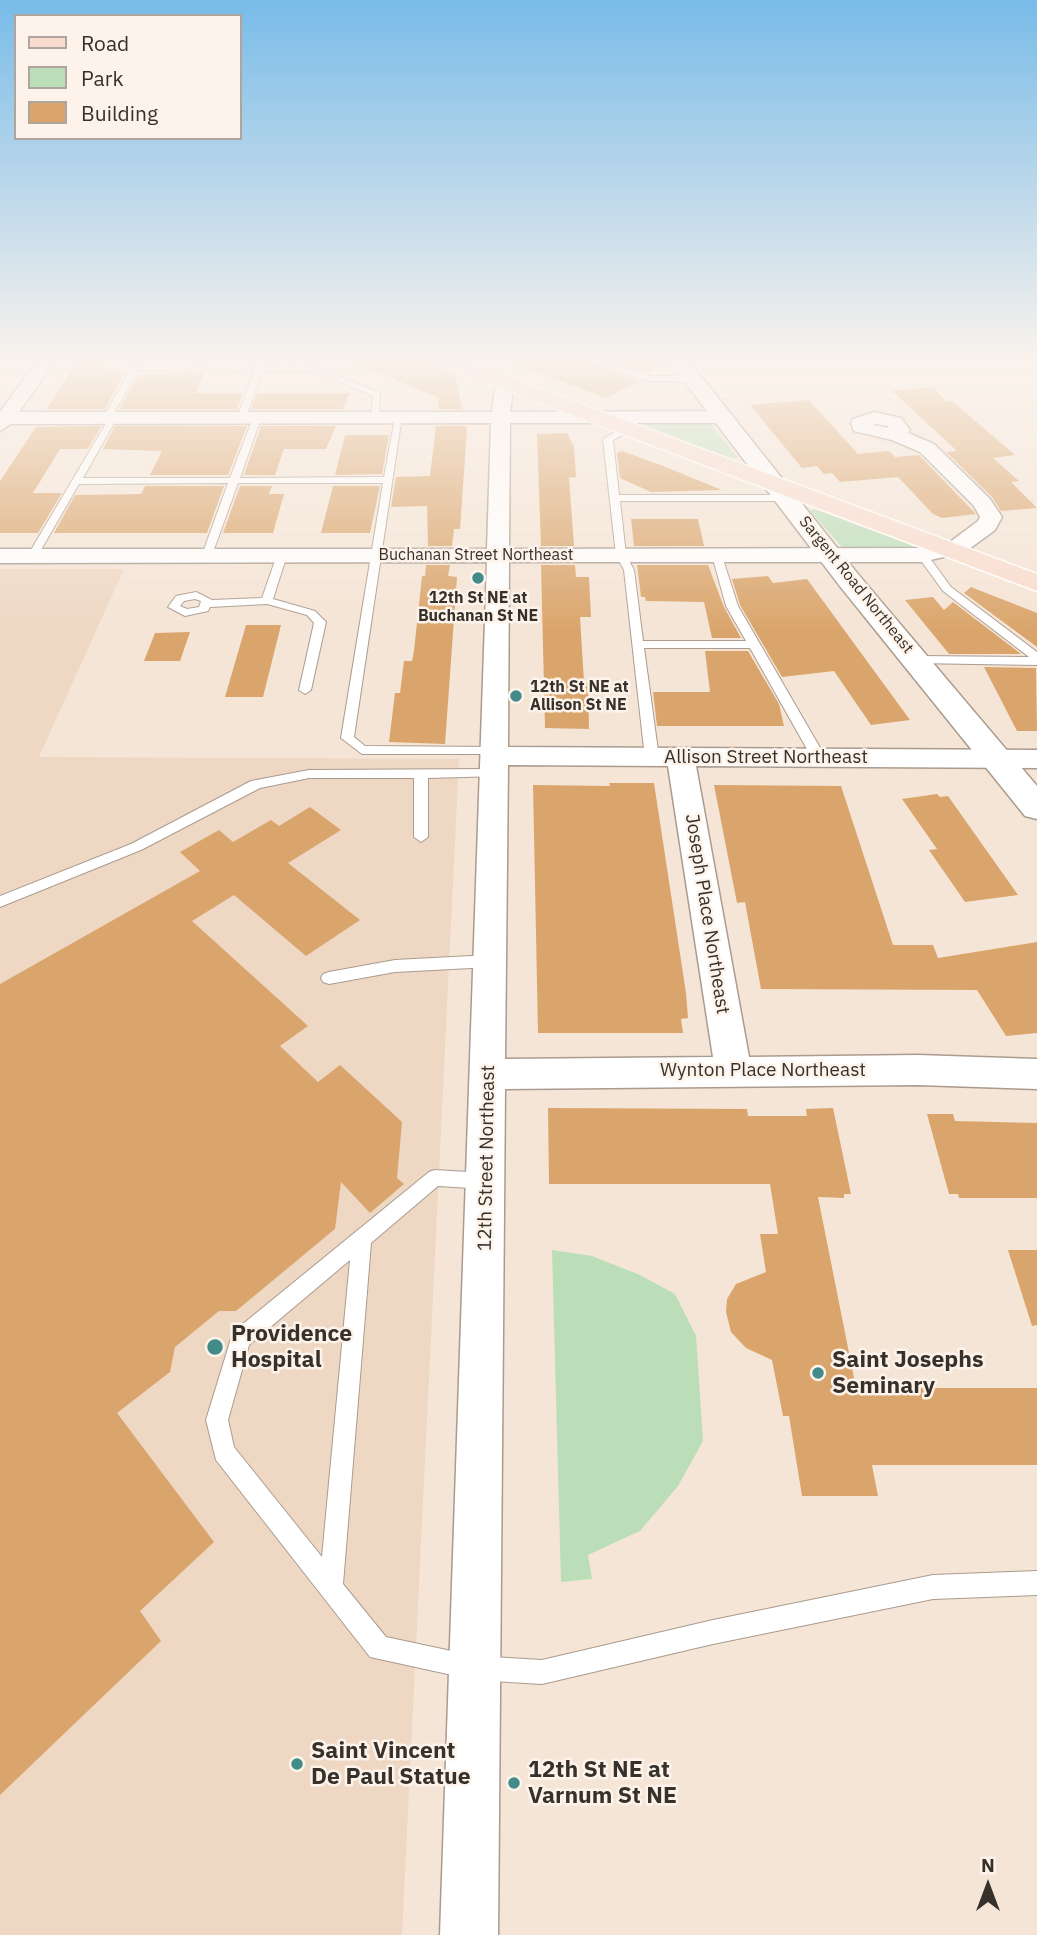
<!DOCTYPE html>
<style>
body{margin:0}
#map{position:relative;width:1037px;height:1935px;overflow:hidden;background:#f5e5d6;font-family:"IBM Plex Sans",sans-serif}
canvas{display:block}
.legend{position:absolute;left:14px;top:14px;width:228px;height:126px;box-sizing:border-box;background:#fdf3ea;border:2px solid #aea59e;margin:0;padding:9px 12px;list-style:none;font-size:21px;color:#37312b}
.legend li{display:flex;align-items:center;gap:14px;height:35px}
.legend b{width:35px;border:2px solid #aea59e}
.north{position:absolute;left:953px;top:1851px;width:70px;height:70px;-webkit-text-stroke:5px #fdf3ea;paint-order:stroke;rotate:0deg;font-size:19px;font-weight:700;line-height:28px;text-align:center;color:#37312b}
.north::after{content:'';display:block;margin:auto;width:24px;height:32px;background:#37312b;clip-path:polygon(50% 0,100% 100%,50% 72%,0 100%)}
</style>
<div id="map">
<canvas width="1037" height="1935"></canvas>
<ul class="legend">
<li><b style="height:9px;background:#f9dcce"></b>Road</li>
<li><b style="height:19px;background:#bbdeb8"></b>Park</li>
<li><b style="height:19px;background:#daa56c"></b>Building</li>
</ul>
<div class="north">N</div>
</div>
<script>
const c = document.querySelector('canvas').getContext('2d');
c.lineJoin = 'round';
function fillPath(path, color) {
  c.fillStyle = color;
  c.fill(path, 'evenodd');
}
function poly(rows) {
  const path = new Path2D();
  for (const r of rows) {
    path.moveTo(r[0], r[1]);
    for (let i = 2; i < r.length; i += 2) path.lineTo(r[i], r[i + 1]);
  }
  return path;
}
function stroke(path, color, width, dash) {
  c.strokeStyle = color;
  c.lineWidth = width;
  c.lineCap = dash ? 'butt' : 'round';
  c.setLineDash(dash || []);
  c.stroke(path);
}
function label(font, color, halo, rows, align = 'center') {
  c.font = font + ' "IBM Plex Sans",sans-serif';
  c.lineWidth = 5;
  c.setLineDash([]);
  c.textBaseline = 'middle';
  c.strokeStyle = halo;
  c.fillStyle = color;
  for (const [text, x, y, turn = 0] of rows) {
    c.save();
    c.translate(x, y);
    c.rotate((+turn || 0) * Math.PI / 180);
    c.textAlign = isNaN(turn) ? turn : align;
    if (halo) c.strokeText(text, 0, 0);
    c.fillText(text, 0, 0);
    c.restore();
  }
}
const built = poly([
 [0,569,124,569,39,757,459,759,402,1935,0,1935]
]);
const green = poly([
 [647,424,711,424,737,457,730,458,645,426],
 [814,509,911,545,913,548,844,549,810,511],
 [552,1250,592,1256,640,1275,675,1294,696,1336,703,1441,678,1486,640,1531,588,1555,592,1579,561,1582]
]);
const building = poly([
 [78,360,106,360,101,368,124,372,105,409,47,409],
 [346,360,432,360,437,366,455,373,462,409,438,409,439,398],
 [511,360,587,360,640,381,606,398,511,363],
 [610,360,666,360,649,373],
 [179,373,204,373,195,393,243,393,237,409,119,409,139,375],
 [934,387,946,402,952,401,1015,455,993,458,1019,481,1011,482,1037,508,1001,511,992,497,946,452,957,451,892,391],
 [257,393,350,393,343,409,251,409],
 [809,400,858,454,889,451,895,457,919,455,976,514,942,518,933,514,898,477,840,482,832,473,824,474,817,466,802,468,750,405],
 [101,426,88,449,60,449,33,493,62,493,38,533,0,533,0,481,36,427],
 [115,426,247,426,228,475,150,475,162,451,103,449],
 [261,426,336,426,326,449,284,449,275,475,244,475],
 [436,426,466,426,467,429,460,529,454,529,452,546,428,546,427,506,391,507,396,477,430,476],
 [567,433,574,447,576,477,569,478,574,546,541,546,537,434],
 [345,435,389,435,382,474,335,475],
 [622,451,663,466,722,490,651,492,620,478,617,453],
 [145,486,224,486,207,533,54,533,75,495,141,494],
 [240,486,272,486,269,494,284,494,273,533,223,533],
 [333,486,380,486,370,533,321,533],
 [631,519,698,519,704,546,634,546],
 [426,565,450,565,448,576,457,577,445,744,389,742,395,693,400,693,404,661,412,661,414,651,422,576,425,576],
 [541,565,575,565,576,577,589,577,591,617,580,617,584,682,588,682,589,729,545,728],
 [637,565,708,565,724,607,741,638,712,638,704,602,646,601,645,597,641,597],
 [768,576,773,583,807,579,910,720,871,725,834,671,782,677,740,605,732,579],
 [971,587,1037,613,1037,647,964,593],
 [933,597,944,610,953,602,1021,654,949,654,905,600],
 [246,625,281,625,263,697,225,697],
 [190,632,180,661,144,661,155,633],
 [705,651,748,651,779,704,784,726,657,726,653,692,710,692],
 [984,667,1036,668,1037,731,1017,731],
 [609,783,654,783,686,993,688,1018,681,1019,683,1033,538,1033,533,785,610,786],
 [714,785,841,786,893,945,933,945,938,958,1037,942,1037,1033,1006,1036,977,990,761,989,745,902,737,903],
 [937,794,940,797,948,796,1018,895,965,902,929,850,937,849,902,799],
 [310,807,341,830,288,863,360,920,306,956,234,895,192,921,308,1026,280,1046,318,1082,340,1065,402,1122,397,1178,404,1184,370,1213,341,1182,335,1229,236,1311,219,1311,175,1347,170,1372,117,1413,214,1542,140,1611,161,1641,0,1795,0,984,200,871,180,852,219,830,233,842,271,820,279,826],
 [548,1108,747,1109,748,1116,807,1116,806,1109,833,1108,851,1194,844,1194,844,1198,818,1197,856,1388,1037,1388,1037,1465,872,1465,878,1496,802,1496,789,1416,783,1416,772,1360,746,1348,731,1332,726,1312,727,1299,736,1284,766,1272,760,1234,778,1234,770,1184,549,1184],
 [927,1114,953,1114,955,1121,1037,1123,1037,1198,959,1198,958,1194,949,1194],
 [1008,1250,1037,1250,1037,1325,1032,1326]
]);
const service = poly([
 [136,360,144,360,141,365,256,366,264,361,268,363,264,366,316,367,380,393,379,418,375,421,371,418,373,396,315,371,263,371,245,418,241,421,237,418,254,371,139,370,115,411,113,425,83,478,230,478,253,418,257,415,261,418,240,478,384,477,395,418,402,416,354,737,365,746,495,747,500,748,500,754,362,754,341,738,383,483,238,483,212,555,207,558,202,555,228,483,79,484,38,555,29,557,28,555,105,425,107,411,136,360],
 [590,360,602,360,649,376,693,376,697,379,693,382,648,381,590,360],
 [628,425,633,428,631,430,613,440,619,495,787,495,792,498,787,501,620,501,626,555,634,570,643,641,746,641,726,606,712,555,721,553,738,606,826,758,824,761,819,762,812,758,750,648,644,648,659,758,652,762,645,758,624,570,616,555,603,439,628,425],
 [282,552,287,555,273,599,315,611,326,622,311,690,305,694,299,690,314,623,307,615,267,604,210,607,208,611,185,616,168,607,176,596,196,592,212,600,262,598,277,555,282,552],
 [195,599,201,601,199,607,187,609,180,606,184,601,195,599],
 [922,552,926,553,951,587,1037,652,1037,665,913,663,911,660,917,656,1029,657,943,591,917,555,922,552],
 [495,769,502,773,500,776,428,778,428,837,421,842,414,837,414,778,309,778,260,788,141,850,0,907,0,896,131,844,251,781,309,770,495,769],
 [490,955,498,961,490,967,395,972,329,984,323,982,321,978,323,974,329,972,395,960,490,955],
 [435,1170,486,1173,493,1175,495,1181,493,1187,486,1189,438,1186,371,1243,343,1584,386,1637,475,1656,542,1660,713,1620,933,1575,1037,1571,1037,1595,933,1599,713,1644,542,1684,475,1680,370,1657,216,1460,206,1420,233,1332,429,1172,435,1170],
 [350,1260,322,1557,234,1447,228,1420,249,1345,350,1260]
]);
const minor = poly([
 [38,360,56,360,19,412,492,412,496,382,505,377,514,382,510,412,723,411,732,417,723,423,510,423,509,549,922,548,950,542,978,521,980,517,974,506,920,452,892,440,854,431,851,423,853,419,874,412,901,418,910,430,908,433,934,444,990,499,1002,517,995,530,965,552,922,562,509,562,508,747,1037,750,1037,768,696,766,749,1057,918,1055,1037,1059,1037,1089,918,1085,505,1089,498,1935,440,1935,487,562,0,563,0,549,487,549,491,423,11,424,0,431,0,412,38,360],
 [875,424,888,426,889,428,873,425,875,424],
 [508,765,668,766,713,1057,505,1059,508,765]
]);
const secondary = poly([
 [668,360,688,360,857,573,1037,786,1037,819,1025,816,839,585,668,360]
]);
const primary = poly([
 [435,360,463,360,1037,574,1037,591,438,364,435,360]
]);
const markers = [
 [478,578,7,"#438b89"],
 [516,696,7,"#438b89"],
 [215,1347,9,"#438b89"],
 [818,1373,7,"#438b89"],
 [297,1764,7,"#438b89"],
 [514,1783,7,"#438b89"]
];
const farStreetnames = [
 ["Buchanan Street Northeast",476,555],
 ["Sargent Road Northeast",856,585,51]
];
const farPoinames = [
 ["12th St NE at",478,598],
 ["Buchanan St NE",478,616],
 ["12th St NE at",530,687,"left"],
 ["Allison St NE",530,705,"left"]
];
const streetNames = [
 ["Allison Street Northeast",766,758],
 ["Joseph Place Northeast",707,914,81],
 ["Wynton Place Northeast",763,1071],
 ["12th Street Northeast",487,1158,-89]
];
const nearPoinames = [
 ["Providence",231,1334],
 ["Hospital",231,1360],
 ["Saint Josephs",832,1360],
 ["Seminary",832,1386],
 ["Saint Vincent",311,1751],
 ["De Paul Statue",311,1777],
 ["12th St NE at",528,1770],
 ["Varnum St NE",528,1796]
];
fillPath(built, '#eed8c4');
fillPath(green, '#bbdeb8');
fillPath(building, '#daa56c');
stroke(service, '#aa9b8e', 2);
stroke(minor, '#aa9b8e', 3);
stroke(secondary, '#aa9b8e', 3);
stroke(primary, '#fff', 3);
fillPath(service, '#fff');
fillPath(minor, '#fff');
fillPath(secondary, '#fff');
fillPath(primary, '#f9dcce');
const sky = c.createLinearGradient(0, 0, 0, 631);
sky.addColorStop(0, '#78bbe8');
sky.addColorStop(0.57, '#faf3ed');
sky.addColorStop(1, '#faf3ed00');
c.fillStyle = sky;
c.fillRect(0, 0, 1037, 631);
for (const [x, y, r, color] of markers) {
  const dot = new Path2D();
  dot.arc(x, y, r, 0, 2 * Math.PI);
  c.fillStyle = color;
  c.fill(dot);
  stroke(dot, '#fdf3ea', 2.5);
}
label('16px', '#37312b', '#fdf3ea', farStreetnames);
label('bold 16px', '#37312b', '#fdf3ea', farPoinames);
label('19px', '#37312b', '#fdf3ea', streetNames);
label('bold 23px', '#37312b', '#fdf3ea', nearPoinames, 'left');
</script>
